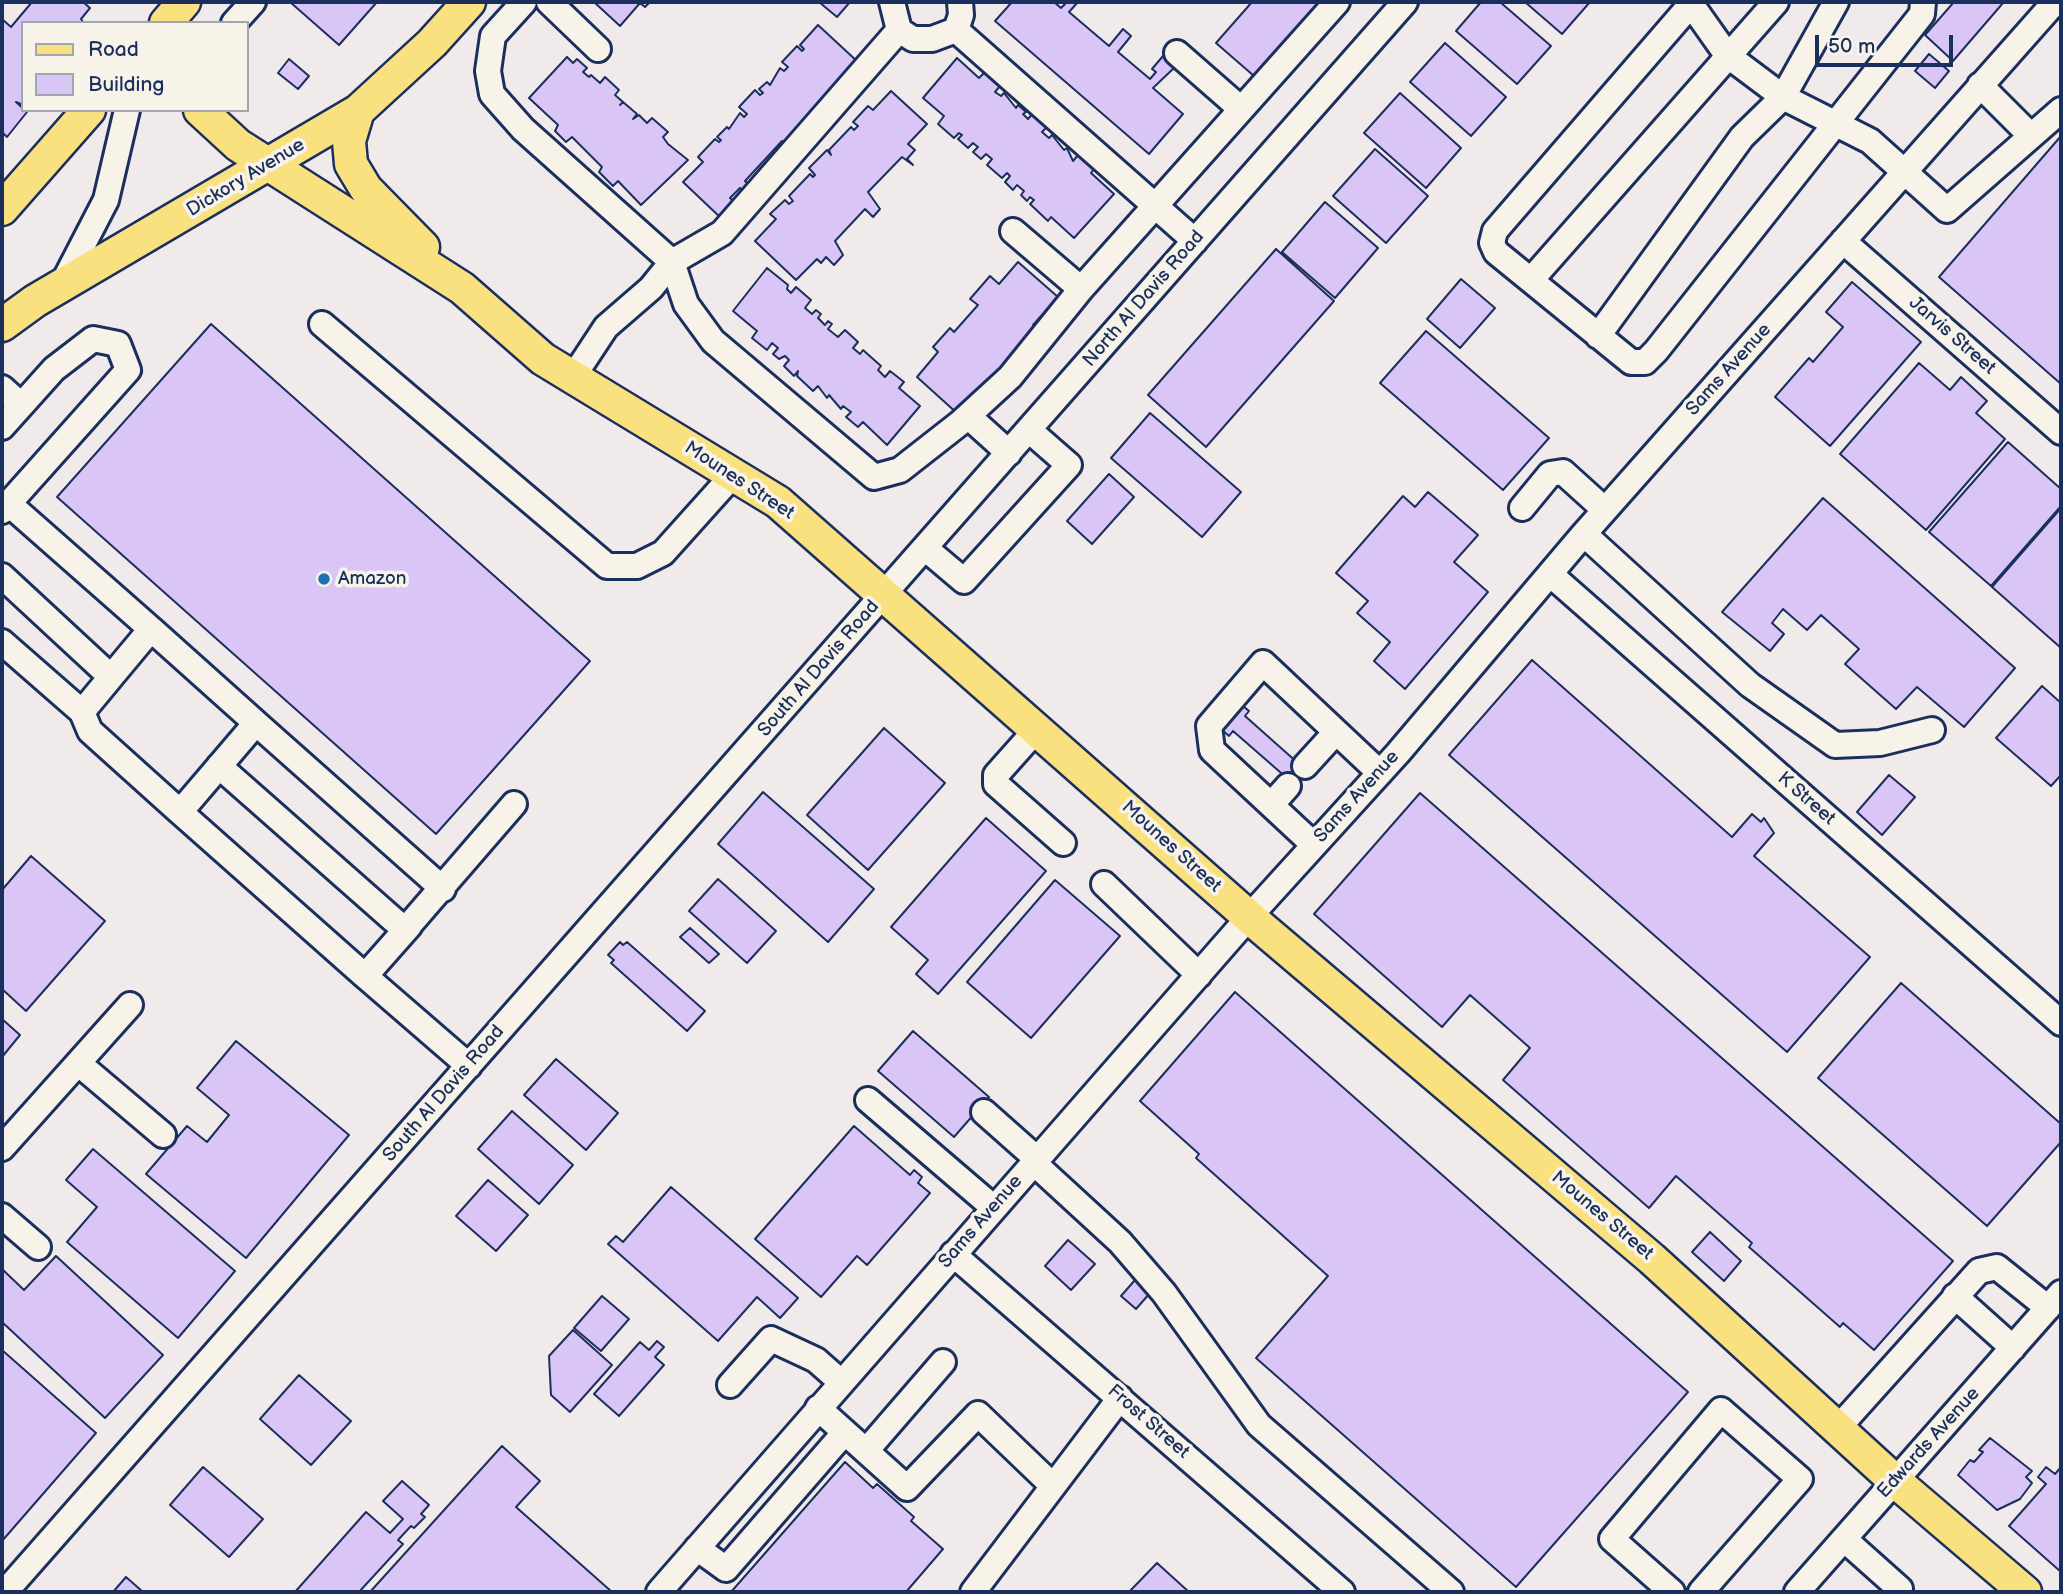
<!DOCTYPE html>
<style>
body{margin:0}
#map{position:relative;width:2063px;height:1594px;overflow:hidden;background:#f1eaeb;font-family:"Balsamiq Sans",sans-serif}
canvas{display:block}
.frame{position:absolute;inset:0;border:4px solid #1b2f5e;pointer-events:none}
.legend{position:absolute;left:21px;top:21px;width:228px;height:91px;box-sizing:border-box;background:#f7f3e8;border:2px solid #9fa5b1;margin:0;padding:9px 12px;list-style:none;font-size:21px;color:#1b2f5e}
.legend li{display:flex;align-items:center;gap:14px;height:35px}
.legend b{width:35px;border:2px solid #9fa5b1}
.scale{position:absolute;left:1815px;top:35px;width:138px;height:32px;box-sizing:border-box;border:4px solid #1b2f5e;border-top:0;padding-left:9px;font-size:21px;line-height:24px;white-space:nowrap;color:#1b2f5e;-webkit-text-stroke:5px #f7f3e8;paint-order:stroke}
</style>
<div id="map">
<canvas width="2063" height="1594"></canvas>
<div class="frame"></div>
<ul class="legend">
<li><b style="height:9px;background:#fae180"></b>Road</li>
<li><b style="height:19px;background:#d9c6f7"></b>Building</li>
</ul>
<div class="scale">50 m</div>
</div>
<script>
const c = document.querySelector('canvas').getContext('2d');
c.lineJoin = 'round';
function fillPath(path, color) {
  c.fillStyle = color;
  c.fill(path, 'evenodd');
}
function poly(rows) {
  const path = new Path2D();
  for (const r of rows) {
    path.moveTo(r[0], r[1]);
    for (let i = 2; i < r.length; i += 2) path.lineTo(r[i], r[i + 1]);
  }
  return path;
}
function stroke(path, color, width, dash) {
  c.strokeStyle = color;
  c.lineWidth = width;
  c.lineCap = dash ? 'butt' : 'round';
  c.setLineDash(dash || []);
  c.stroke(path);
}
function label(font, color, halo, rows, align = 'center') {
  c.font = font + ' "Balsamiq Sans",sans-serif';
  c.lineWidth = 7;
  c.setLineDash([]);
  c.textBaseline = 'middle';
  c.strokeStyle = halo;
  c.fillStyle = color;
  for (const [text, x, y, turn = 0] of rows) {
    c.save();
    c.translate(x, y);
    c.rotate((+turn || 0) * Math.PI / 180);
    c.textAlign = isNaN(turn) ? turn : align;
    if (halo) c.strokeText(text, 0, 0);
    c.fillText(text, 0, 0);
    c.restore();
  }
}
const building = poly([
 [32,2,83,2,90,8,81,19,84,23,23,23,23,105,16,102,27,112,7,137,2,132,2,19,11,27,32,2],
 [290,2,377,2,339,45,290,2],
 [594,2,650,2,645,7,640,3,620,26,594,2],
 [819,2,850,2,837,17,819,2],
 [1012,2,1054,2,1061,8,1067,2,1078,2,1069,12,1109,46,1123,29,1131,36,1118,52,1150,79,1156,72,1152,69,1163,56,1175,67,1153,88,1183,114,1149,154,995,21,1012,2],
 [1252,2,1327,2,1316,14,1312,11,1274,62,1269,58,1254,76,1216,43,1252,2],
 [1481,2,1500,2,1551,46,1517,84,1456,31,1481,2],
 [1525,2,1590,2,1562,34,1525,2],
 [1954,2,2003,3,1953,61,1925,35,1954,2],
 [818,25,859,63,789,147,782,141,745,181,751,187,746,193,740,188,730,198,737,204,722,219,683,182,703,162,698,157,715,139,719,142,721,140,717,137,727,127,729,129,740,113,744,117,747,114,739,107,755,90,760,95,763,93,759,89,767,82,770,85,780,68,784,71,788,67,782,62,797,46,802,51,804,49,800,45,818,25],
 [1445,43,1506,97,1471,136,1410,82,1445,43],
 [1929,54,1949,71,1935,88,1915,71,1929,54],
 [567,57,573,63,577,59,587,68,583,72,589,77,591,75,600,83,605,77,619,90,615,95,623,102,620,105,623,102,637,114,633,119,639,115,647,123,652,118,668,132,663,137,668,144,688,160,641,205,618,181,613,186,599,172,602,167,572,137,566,142,555,131,558,125,529,98,567,57],
 [957,58,979,78,985,72,1000,86,995,92,1001,96,1004,93,1016,108,1018,105,1026,112,1023,114,1028,119,1033,113,1048,126,1042,132,1049,138,1052,135,1064,150,1067,148,1073,161,1079,154,1095,168,1091,173,1114,194,1074,238,1051,217,1048,221,1030,204,1034,200,1030,197,1027,201,1021,195,1024,191,1017,185,1013,190,1005,182,1010,176,1007,173,1002,178,987,165,992,159,986,154,981,159,973,152,978,147,973,143,968,148,958,139,962,135,959,133,954,138,938,124,944,116,923,98,957,58],
 [289,59,309,76,298,89,278,73,289,59],
 [891,91,927,124,908,144,915,150,907,159,913,165,902,157,868,192,880,209,873,217,865,209,835,241,843,255,834,265,826,257,821,263,817,259,796,280,755,241,776,219,770,214,785,200,789,204,793,201,789,196,810,174,813,177,815,175,809,168,827,150,831,155,829,150,851,127,854,130,858,126,853,122,868,106,873,110,891,91],
 [1400,93,1461,148,1426,188,1364,133,1400,93],
 [2061,136,2061,384,1939,277,2061,136],
 [1375,149,1428,196,1386,243,1333,196,1375,149],
 [1325,202,1378,248,1335,298,1282,252,1325,202],
 [1276,249,1334,301,1206,447,1148,395,1276,249],
 [1018,262,1058,297,1033,325,1041,332,959,415,917,377,938,352,933,347,950,328,954,332,978,305,970,299,990,276,999,284,1018,262],
 [767,268,788,285,787,289,791,293,796,287,811,300,805,308,812,314,816,310,821,314,818,318,825,325,828,321,832,324,828,329,838,337,845,330,858,342,853,348,860,354,863,350,881,366,878,370,885,377,890,371,904,382,899,388,920,406,887,445,863,422,858,427,846,417,851,412,843,406,841,409,829,395,827,398,818,386,813,391,797,376,798,371,794,376,784,366,789,360,785,356,779,359,773,354,778,348,772,343,767,350,752,338,757,331,733,311,767,268],
 [1461,279,1495,308,1460,348,1427,319,1461,279],
 [1852,282,1921,342,1830,446,1775,397,1809,358,1813,362,1843,327,1826,312,1852,282],
 [211,324,590,661,436,834,57,497,211,324],
 [1426,331,1549,438,1503,490,1380,383,1426,331],
 [1919,363,1950,390,1961,377,1987,401,1976,413,2005,439,1926,530,1840,454,1919,363],
 [1150,413,1241,492,1202,537,1111,458,1150,413],
 [2008,442,2061,489,2061,506,1991,586,1929,532,2008,442],
 [1109,474,1134,497,1092,544,1067,521,1109,474],
 [1428,492,1478,535,1454,562,1488,592,1405,689,1374,661,1390,642,1357,613,1368,601,1336,573,1403,496,1415,507,1428,492],
 [1823,498,2015,668,1964,727,1917,687,1896,709,1845,664,1859,649,1821,615,1807,630,1783,609,1772,623,1784,634,1770,651,1722,612,1823,498],
 [2061,508,2061,648,1992,587,2061,508],
 [1532,660,1732,837,1752,814,1761,822,1764,818,1774,833,1754,856,1870,957,1787,1052,1449,755,1532,660],
 [2042,686,2061,703,2061,775,2051,786,1996,738,2042,686],
 [1236,700,1249,711,1245,716,1308,772,1296,786,1233,731,1229,736,1215,724,1236,700],
 [884,728,945,783,868,870,807,815,884,728],
 [1889,775,1915,797,1882,835,1857,812,1889,775],
 [763,792,874,889,828,942,718,844,763,792],
 [1420,793,1953,1261,1874,1350,1843,1323,1840,1327,1749,1247,1752,1243,1676,1176,1649,1208,1503,1080,1530,1048,1470,995,1442,1027,1314,914,1420,793],
 [986,818,1046,871,938,994,916,974,928,960,891,927,986,818],
 [31,856,105,921,26,1011,2,989,2,890,31,856],
 [718,879,776,931,747,963,689,911,718,879],
 [1055,880,1120,936,1031,1038,967,982,1055,880],
 [690,928,719,954,709,963,680,937,690,928],
 [620,942,623,945,627,942,705,1011,687,1031,611,963,614,960,608,955,620,942],
 [1901,983,2061,1124,2061,1142,1987,1226,1818,1078,1901,983],
 [1235,992,1688,1392,1516,1587,1256,1358,1328,1276,1196,1158,1199,1154,1140,1101,1235,992],
 [2,1019,20,1035,2,1057,2,1019],
 [913,1031,989,1097,954,1137,878,1071,913,1031],
 [236,1041,349,1135,246,1258,146,1174,187,1126,207,1142,229,1115,197,1088,236,1041],
 [556,1059,618,1113,586,1150,524,1095,556,1059],
 [512,1111,573,1165,539,1204,478,1149,512,1111],
 [854,1126,910,1175,914,1170,922,1177,918,1183,930,1193,867,1265,857,1256,821,1297,755,1239,854,1126],
 [93,1149,235,1271,178,1338,67,1242,97,1207,66,1180,93,1149],
 [488,1180,528,1215,496,1251,456,1216,488,1180],
 [671,1187,798,1298,780,1318,757,1297,718,1341,608,1244,616,1236,623,1242,671,1187],
 [1710,1232,1741,1261,1724,1281,1692,1252,1710,1232],
 [1068,1240,1095,1264,1071,1290,1045,1266,1068,1240],
 [56,1256,163,1355,105,1418,2,1322,2,1269,24,1290,56,1256],
 [1135,1280,1150,1293,1136,1309,1121,1296,1135,1280],
 [602,1296,629,1319,601,1351,574,1328,602,1296],
 [573,1330,612,1365,570,1412,551,1395,549,1356,573,1330],
 [657,1341,664,1347,655,1357,664,1365,619,1416,594,1394,640,1342,649,1350,657,1341],
 [2,1350,96,1433,2,1541,2,1350],
 [299,1375,351,1421,311,1465,260,1419,299,1375],
 [1990,1438,2032,1471,2026,1477,2032,1483,2020,1499,1997,1510,1958,1475,1970,1460,1974,1462,1983,1452,1979,1450,1990,1438],
 [502,1446,540,1481,516,1507,612,1592,370,1592,502,1446],
 [845,1462,873,1488,877,1484,914,1517,911,1521,943,1549,906,1592,731,1592,845,1462],
 [203,1467,263,1519,229,1557,170,1505,203,1467],
 [2046,1467,2055,1474,2061,1467,2061,1572,2009,1526,2046,1484,2038,1477,2046,1467],
 [402,1481,429,1505,421,1514,425,1517,414,1528,411,1526,398,1540,403,1544,359,1592,295,1592,366,1512,390,1533,403,1519,383,1501,402,1481],
 [1157,1563,1189,1592,1129,1592,1157,1563],
 [126,1577,143,1592,113,1592,126,1577]
]);
const minor = poly([
 [524,2,493,36,488,71,492,94,523,129,672,262,651,288,606,327,573,377],
 [549,2,598,49],
 [892,2,899,30,913,39,932,39,956,30,961,15,960,2],
 [1693,2,1495,231,1492,243,1496,252,1631,362,1645,362,1656,351,1922,14,1923,2],
 [1691,4,1727,55,1783,97,1870,141,1947,210,2061,110],
 [234,23,253,2],
 [899,30,722,233,672,262,686,304,713,341,874,477,900,470,960,423,1010,377,1081,289,1337,2],
 [956,30,1195,241],
 [1177,53,1241,109],
 [1980,85,2031,136],
 [1013,231,1081,289],
 [1843,241,2061,432],
 [1531,280,1776,2],
 [62,285,106,200,127,110],
 [322,324,607,566,637,566,663,553,733,475],
 [1598,336,1742,137,1783,97,1836,2],
 [2,388,21,405],
 [968,416,1009,453],
 [2,427,54,369,93,339,118,344,128,370,2,511],
 [8,503,151,629],
 [1522,508,1550,474,1563,472,1605,510],
 [1584,534,1750,685,1835,745,1880,743,1932,730],
 [925,548,964,581,1069,465,1029,430],
 [1550,574,2061,1023],
 [2,576,111,677,151,629,256,723,180,812,365,976,410,925],
 [2,642,82,712,111,677],
 [82,712,90,731,180,812],
 [256,723,443,889],
 [1037,729,996,775,996,784,1063,843],
 [219,766,405,930,514,804],
 [1305,766,1336,732],
 [1271,805,1288,786],
 [1314,845,1212,750,1209,726,1263,663,1380,773],
 [1104,884,1199,975],
 [365,976,469,1066],
 [78,1063,163,1135],
 [868,1100,994,1208],
 [984,1112,1037,1159],
 [2,1148,130,1005],
 [1034,1163,1120,1242,1164,1293,1259,1425,1451,1592],
 [2,1216,38,1247],
 [953,1254,1342,1592],
 [1955,1296,2013,1348],
 [730,1385,771,1339,816,1360,841,1382],
 [818,1408,907,1488,978,1414,1053,1486],
 [1838,1428,1979,1271,1997,1267,2048,1308],
 [866,1451,943,1362],
 [1844,1539,1900,1589,1897,1592],
 [697,1548,726,1569,845,1432],
 [5,1592,1405,2],
 [659,1592,1249,917,1398,753,1582,536,2055,2],
 [973,1592,1120,1398],
 [1672,1592,1612,1539,1721,1410,1800,1479,1701,1592],
 [1797,1592,2061,1293]
]);
const major = poly([
 [166,23,184,2],
 [200,110,238,145,462,288,543,359,778,502,1249,917,1652,1259,1895,1481,2025,1592],
 [358,111,349,141,351,164,366,189,423,247],
 [2,209,89,110],
 [2,325,35,301,358,111,432,43,469,2]
]);
const markers = [
 [324,579,7,"#1f6fb2"]
];
const streetNames = [
 ["Dickory Avenue",246,178,-31],
 ["North Al Davis Road",1144,299,-49],
 ["Jarvis Street",1952,336,41],
 ["Sams Avenue",1729,370,-48],
 ["Mounes Street",739,481,33],
 ["South Al Davis Road",819,669,-49],
 ["Sams Avenue",1357,797,-48],
 ["K Street",1806,799,41],
 ["Mounes Street",1171,847,42],
 ["South Al Davis Road",444,1094,-49],
 ["Mounes Street",1602,1216,40],
 ["Sams Avenue",981,1222,-49],
 ["Frost Street",1148,1422,41],
 ["Edwards Avenue",1929,1443,-48]
];
const poiNames = [
 ["Amazon",338,579]
];
fillPath(building, '#d9c6f7');
stroke(building, '#1b2f5e', 2);
stroke(minor, '#1b2f5e', 30);
stroke(major, '#1b2f5e', 37);
stroke(minor, '#f7f3e8', 24);
stroke(major, '#fae180', 32);
for (const [x, y, r, color] of markers) {
  const dot = new Path2D();
  dot.arc(x, y, r, 0, 2 * Math.PI);
  c.fillStyle = color;
  c.fill(dot);
  stroke(dot, '#f7f3e8', 2.5);
}
label('19px', '#1b2f5e', '#f7f3e8', streetNames);
label('19px', '#1b2f5e', '#f7f3e8', poiNames, 'left');
</script>
